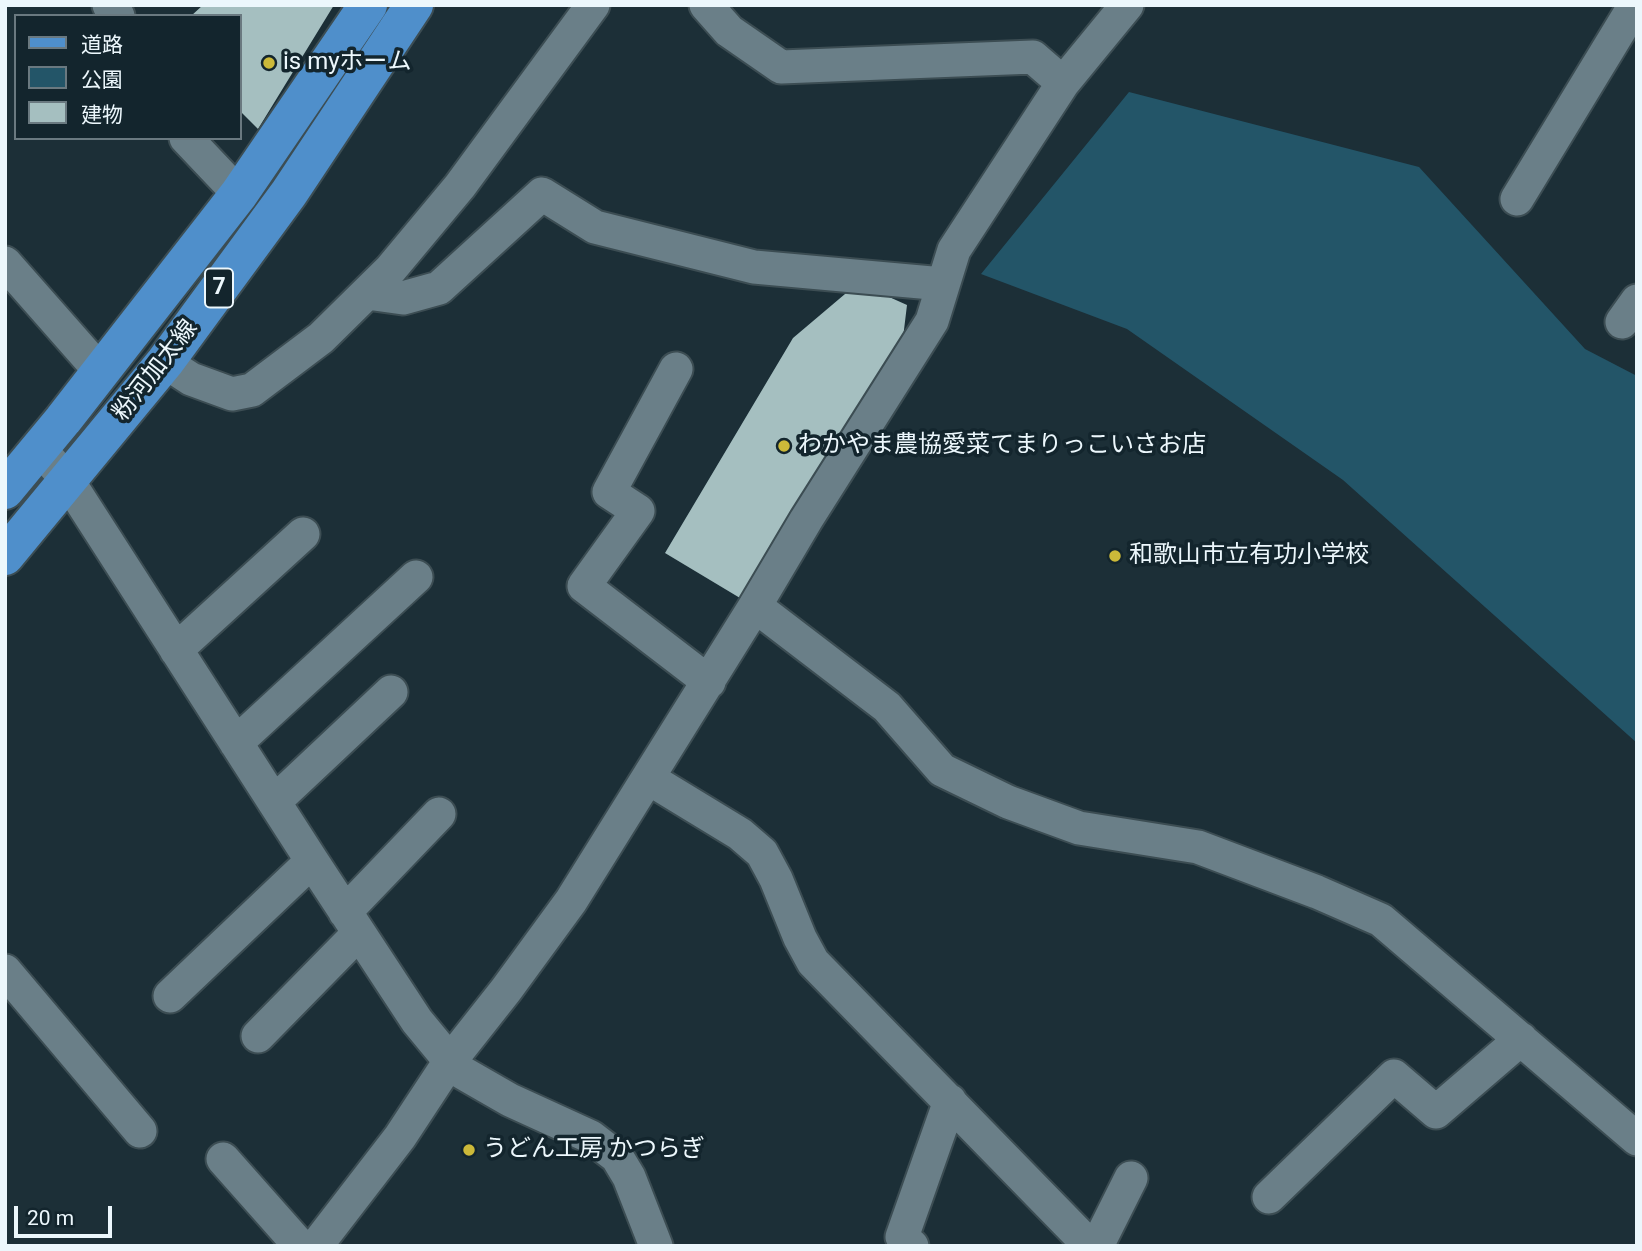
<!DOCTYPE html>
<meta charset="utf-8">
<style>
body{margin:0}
#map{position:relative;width:1642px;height:1251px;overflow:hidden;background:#1c2f37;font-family:Roboto,"Noto Sans JP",sans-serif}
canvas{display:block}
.frame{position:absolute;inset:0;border:7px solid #ecf7fc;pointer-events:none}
.legend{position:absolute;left:14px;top:14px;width:228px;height:126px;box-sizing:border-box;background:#13252d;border:2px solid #6a7980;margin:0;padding:9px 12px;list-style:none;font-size:21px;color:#ecf7fc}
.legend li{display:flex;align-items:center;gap:14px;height:35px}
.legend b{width:35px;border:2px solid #6a7980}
.scale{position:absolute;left:14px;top:1206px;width:98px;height:32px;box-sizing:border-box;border:4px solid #ecf7fc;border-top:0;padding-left:9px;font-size:21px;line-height:24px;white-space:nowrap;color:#ecf7fc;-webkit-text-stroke:5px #13252d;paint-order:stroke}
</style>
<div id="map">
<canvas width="1642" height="1251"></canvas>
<div class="frame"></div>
<ul class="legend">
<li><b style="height:9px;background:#4f8fcb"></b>道路</li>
<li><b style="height:19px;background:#235568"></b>公園</li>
<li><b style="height:19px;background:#a5bfc0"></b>建物</li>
</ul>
<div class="scale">20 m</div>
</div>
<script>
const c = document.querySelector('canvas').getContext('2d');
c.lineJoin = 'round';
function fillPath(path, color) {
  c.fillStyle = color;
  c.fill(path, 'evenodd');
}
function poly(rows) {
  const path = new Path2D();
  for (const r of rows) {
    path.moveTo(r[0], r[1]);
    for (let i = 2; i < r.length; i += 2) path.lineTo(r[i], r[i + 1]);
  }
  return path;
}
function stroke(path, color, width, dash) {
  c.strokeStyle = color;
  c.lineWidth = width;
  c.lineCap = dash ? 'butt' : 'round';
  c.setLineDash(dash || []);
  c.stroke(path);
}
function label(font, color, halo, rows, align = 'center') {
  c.font = font + ' Roboto,"Noto Sans JP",sans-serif';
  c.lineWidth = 7;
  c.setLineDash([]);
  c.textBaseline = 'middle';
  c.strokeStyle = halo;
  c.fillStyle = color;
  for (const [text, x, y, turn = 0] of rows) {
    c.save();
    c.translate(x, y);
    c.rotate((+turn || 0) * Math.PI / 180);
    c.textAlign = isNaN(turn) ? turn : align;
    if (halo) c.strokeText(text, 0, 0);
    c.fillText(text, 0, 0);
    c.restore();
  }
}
const green = poly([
 [1129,92,1419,167,1585,349,1637,376,1637,743,1343,480,1127,329,981,274]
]);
const building = poly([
 [203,5,334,5,258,129,240,111,240,16,191,16],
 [858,283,907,305,903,338,745,601,665,553,793,338]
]);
const minor = poly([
 [109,5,118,16],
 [706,5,729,31,781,67,1033,57,1063,83],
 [186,138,239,194],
 [1517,199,1635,5],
 [5,263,101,372],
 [367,293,403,298,439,288,542,194,595,227,754,267,943,284],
 [1622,322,1637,301],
 [165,362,191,379,232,394,252,390,321,338,390,270,460,186,593,5],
 [676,369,609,492,638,511,584,586,709,682],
 [40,449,68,481,312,861,417,1021,450,1061,463,1073,510,1100,591,1137,617,1157,629,1177,656,1246],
 [755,606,887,707,942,770,1008,802,1079,828,1198,847,1317,892,1381,920,1637,1139],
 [176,650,303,534],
 [236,743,416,577],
 [648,778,740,834,762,853,776,879,800,938,813,962,1090,1246],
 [274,802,391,692],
 [345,912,439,814],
 [5,971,140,1131],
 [170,996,312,861],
 [258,1036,359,933],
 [223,1159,300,1246],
 [1269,1197,1394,1076,1436,1112,1521,1039],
 [316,1246,400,1137,450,1061,506,990,571,901,755,606,806,520,932,321,954,250,1063,83,1127,5],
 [912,1246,902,1237,950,1101],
 [1097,1246,1131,1178]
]);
const primary = poly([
 [5,490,63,420,239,194,368,5],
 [5,556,165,362,289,193,414,5]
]);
const markers = [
 [269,63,7,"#ccb939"],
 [784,446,7,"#ccb939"],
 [1115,556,7,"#ccb939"],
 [469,1150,7,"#ccb939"]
];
const shields = [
 [219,288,28]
];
const shieldNames = [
 ["7",219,288]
];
const poiNames = [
 ["is myホーム",283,63],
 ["わかやま農協愛菜てまりっこいさお店",798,446],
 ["和歌山市立有功小学校",1129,556],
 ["うどん工房 かつらぎ",483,1150]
];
const streetNames = [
 ["粉河加太線",156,371,-52]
];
fillPath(green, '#235568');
fillPath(building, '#a5bfc0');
stroke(minor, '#3c4d53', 37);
stroke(primary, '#3c4d53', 42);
stroke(minor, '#6a7f88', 33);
stroke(primary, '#4f8fcb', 38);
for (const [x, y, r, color] of markers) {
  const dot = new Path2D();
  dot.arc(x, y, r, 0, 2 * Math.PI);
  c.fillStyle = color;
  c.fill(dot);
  stroke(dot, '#13252d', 2.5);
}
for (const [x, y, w] of shields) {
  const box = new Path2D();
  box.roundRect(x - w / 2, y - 19.5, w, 39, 5);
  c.fillStyle = '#13252d';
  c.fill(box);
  stroke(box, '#ecf7fc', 2);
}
label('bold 23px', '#ecf7fc', null, shieldNames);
label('24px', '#ecf7fc', '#13252d', poiNames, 'left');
label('24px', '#ecf7fc', '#13252d', streetNames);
</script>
